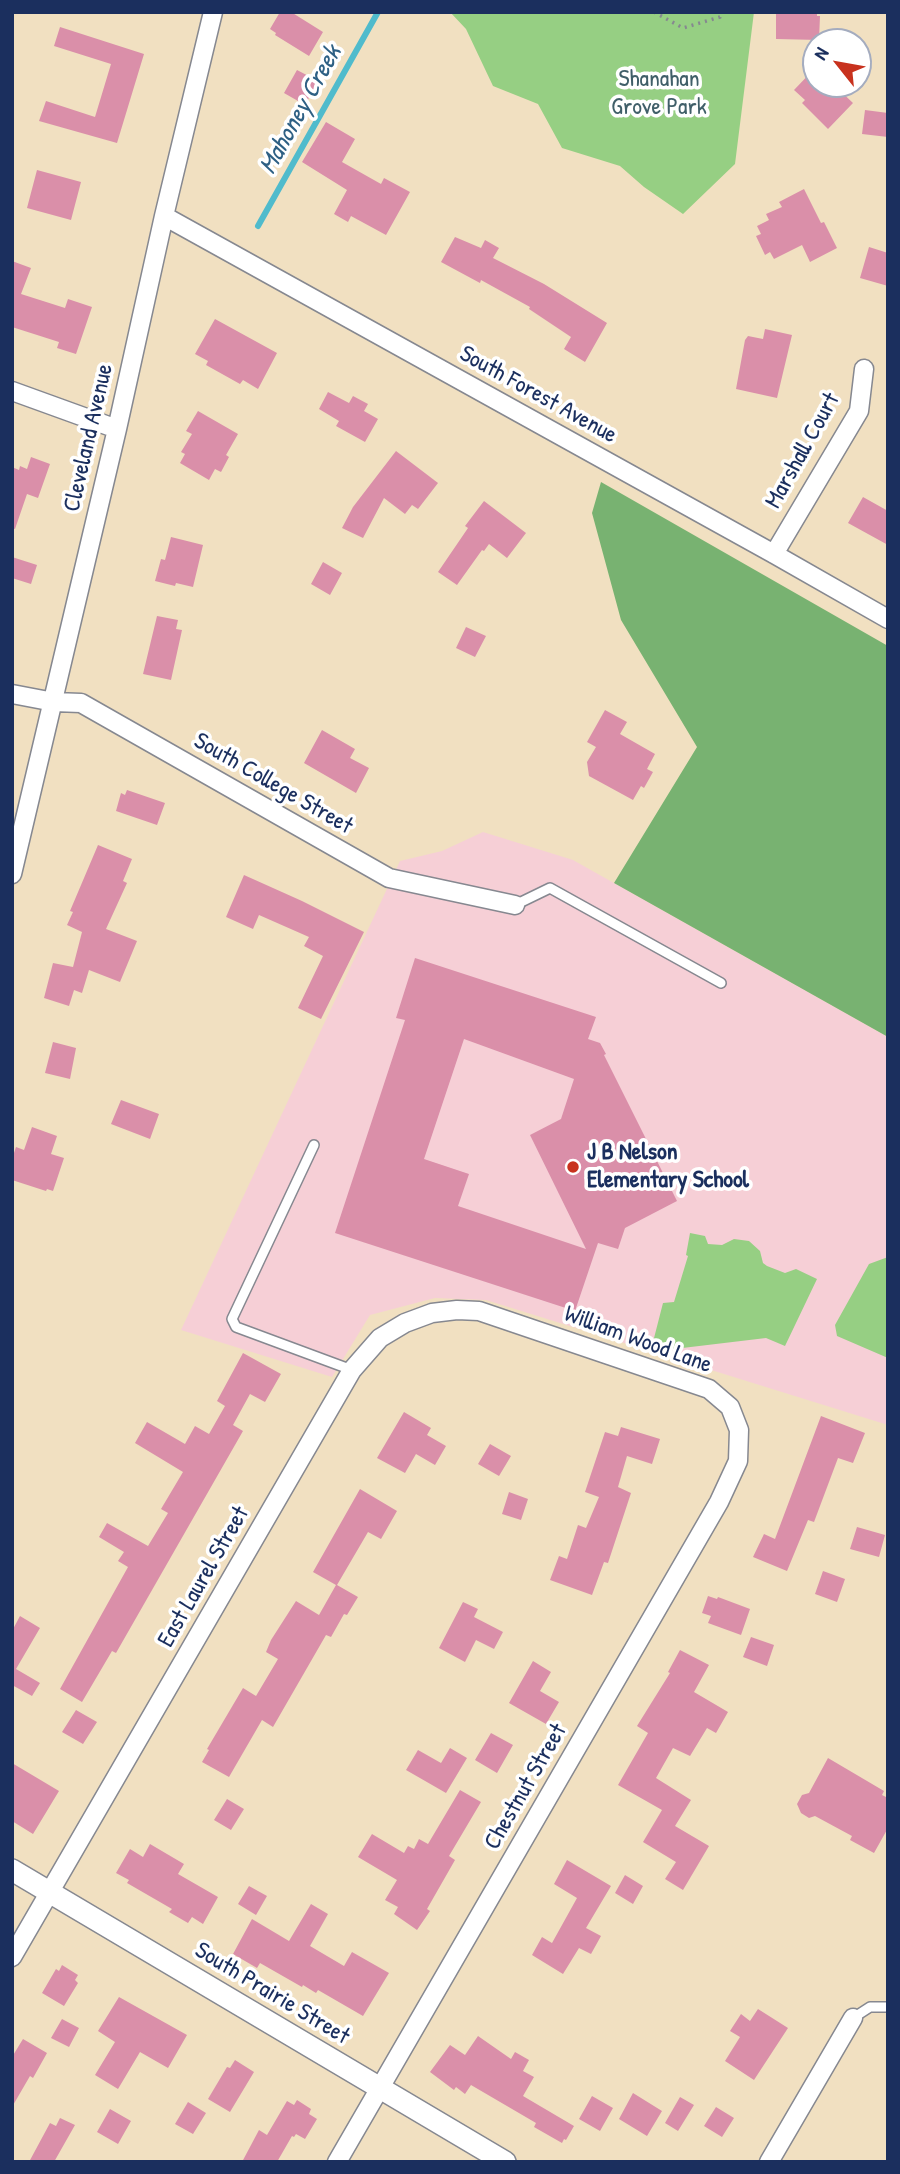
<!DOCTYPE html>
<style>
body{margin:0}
#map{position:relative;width:900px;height:2174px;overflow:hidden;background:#f1e0c1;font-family:"Patrick Hand",sans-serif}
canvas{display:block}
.frame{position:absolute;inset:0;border:14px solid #1b2f5e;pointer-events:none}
.north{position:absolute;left:802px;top:28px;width:70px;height:70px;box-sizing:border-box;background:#fff;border:2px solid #a4acbf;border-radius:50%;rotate:301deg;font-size:19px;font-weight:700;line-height:28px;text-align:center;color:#1b2f5e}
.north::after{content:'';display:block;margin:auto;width:24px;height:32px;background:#c8321e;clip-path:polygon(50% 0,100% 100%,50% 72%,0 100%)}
</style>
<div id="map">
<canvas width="900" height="2174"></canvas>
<div class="frame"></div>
<div class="north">N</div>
</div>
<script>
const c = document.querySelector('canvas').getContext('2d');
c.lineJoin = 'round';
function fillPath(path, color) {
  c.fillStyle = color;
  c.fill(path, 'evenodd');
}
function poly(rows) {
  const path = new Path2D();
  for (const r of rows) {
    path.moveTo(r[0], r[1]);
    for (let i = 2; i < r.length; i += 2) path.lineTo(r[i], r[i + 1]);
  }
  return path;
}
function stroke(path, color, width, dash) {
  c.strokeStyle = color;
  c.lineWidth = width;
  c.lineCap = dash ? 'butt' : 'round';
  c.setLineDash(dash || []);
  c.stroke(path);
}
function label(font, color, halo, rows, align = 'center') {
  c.font = font + ' "Patrick Hand",sans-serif';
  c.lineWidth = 7;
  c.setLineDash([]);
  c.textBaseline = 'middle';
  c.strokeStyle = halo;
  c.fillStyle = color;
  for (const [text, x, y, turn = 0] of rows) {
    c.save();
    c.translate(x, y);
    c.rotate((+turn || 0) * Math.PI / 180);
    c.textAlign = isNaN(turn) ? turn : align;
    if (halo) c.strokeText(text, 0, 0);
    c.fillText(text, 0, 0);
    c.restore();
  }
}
const built = poly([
 [483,832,573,860,888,1037,888,1425,486,1300,435,1298,370,1315,332,1377,181,1330,400,861,442,851]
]);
const green = poly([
 [450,12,754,12,735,164,683,214,644,187,620,166,562,148,538,104,493,86,466,29],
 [690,1233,705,1236,708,1244,722,1245,734,1239,749,1241,760,1251,763,1263,767,1266,785,1273,796,1269,817,1279,785,1346,766,1338,674,1349,653,1342,663,1303,674,1302,688,1256,686,1255],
 [888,1257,888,1358,837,1336,835,1325,869,1264]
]);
const forest = poly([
 [601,482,888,646,888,1037,614,883,697,747,621,620,592,513]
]);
const stream = poly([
 [258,226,378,12]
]);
const building = poly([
 [280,12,291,12,323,32,309,56,275,35,276,33,270,29],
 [776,12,817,12,817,16,820,16,819,40,776,39],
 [60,27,144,54,117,143,39,121,46,101,95,117,111,64,54,46],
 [816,67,816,84,833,84,853,103,828,129,802,103,805,100,794,90],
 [297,70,318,81,305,105,284,93],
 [865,110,888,113,888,137,862,134],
 [326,122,355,139,342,162,381,184,384,178,410,192,386,235,351,216,348,222,334,214,347,190,302,162],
 [37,170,81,182,71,220,27,208],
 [804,189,821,223,824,222,837,248,810,262,802,245,774,259,770,252,765,255,756,236,761,234,757,226,769,220,766,214,782,207,779,202],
 [455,237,481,248,485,240,499,248,493,258,544,284,607,323,585,362,564,349,571,337,529,309,530,307,481,280,480,283,441,262],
 [869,247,888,253,888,286,860,278],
 [12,261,31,268,21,294,65,308,68,299,92,307,76,354,57,348,59,342,12,327],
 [215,319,277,353,258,389,243,380,240,384,206,365,208,361,195,354],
 [765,329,792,335,777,398,736,389,745,340,748,336,763,339],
 [328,392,349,403,353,396,368,404,364,411,378,419,365,442,336,426,339,421,319,409],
 [198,411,238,434,226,455,229,457,221,472,215,469,209,480,180,463,185,454,181,452,192,434,186,431],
 [396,451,438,483,418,509,412,505,405,514,384,498,363,538,342,528,353,507],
 [31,457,50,464,38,498,27,494,15,529,12,528,12,467,19,470,20,466,27,469],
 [863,497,888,511,888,545,848,523],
 [484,501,526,533,507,558,489,544,484,551,482,550,457,585,438,572,468,528,465,526],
 [171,537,203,545,193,587,176,583,175,586,155,581,161,559,165,560],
 [12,557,37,565,31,584,12,578],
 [323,562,342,573,330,595,311,584],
 [157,616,178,620,176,629,182,630,171,680,143,674],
 [466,627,486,636,475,657,456,648],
 [605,710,627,722,620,734,655,754,647,769,653,772,644,788,641,786,633,800,589,776,587,762,596,747,587,742],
 [322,730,355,749,350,758,369,768,356,793,304,763],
 [127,790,165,803,157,825,116,811,121,793,125,795],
 [98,845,132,859,123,881,127,883,106,929,137,941,120,982,89,970,82,993,74,990,69,1006,44,998,53,963,73,967,82,932,67,925,73,912,70,911],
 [244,875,302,901,364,932,321,1019,298,1008,323,956,304,946,309,937,259,915,253,929,226,917],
 [415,958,596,1017,588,1039,600,1043,606,1054,604,1055,677,1201,625,1228,618,1249,598,1243,575,1311,335,1233,405,1020,396,1018],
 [464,1039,574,1079,561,1119,530,1135,586,1249,458,1206,469,1174,424,1159],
 [53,1042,76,1048,70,1079,45,1073],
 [121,1100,159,1114,150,1139,111,1124],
 [32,1127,57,1136,51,1154,64,1158,53,1191,47,1189,46,1191,12,1180,12,1159,16,1147,24,1150],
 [243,1353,281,1374,265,1402,250,1394,233,1425,243,1431,116,1653,112,1651,82,1702,60,1689,128,1567,118,1561,124,1552,99,1537,107,1523,148,1546,168,1513,161,1509,183,1472,135,1443,147,1422,185,1444,195,1426,209,1434,225,1406,217,1401],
 [404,1412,431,1428,427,1435,446,1446,435,1465,416,1454,405,1473,377,1458],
 [821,1416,865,1433,853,1463,838,1458,814,1522,808,1520,787,1571,753,1557,764,1534,775,1539],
 [621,1427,660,1439,652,1464,627,1456,618,1487,631,1493,608,1563,604,1562,592,1595,550,1580,559,1556,567,1559,578,1525,586,1528,599,1497,585,1492,605,1432,618,1436],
 [490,1444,511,1456,499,1476,478,1464],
 [360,1489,397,1511,381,1539,368,1532,337,1585,358,1597,347,1615,344,1614,331,1637,326,1635,273,1727,262,1720,229,1777,202,1762,209,1750,207,1749,243,1688,256,1696,278,1659,266,1652,271,1640,296,1601,319,1615,336,1585,313,1572],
 [509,1492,528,1499,521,1520,502,1514],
 [857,1527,885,1535,879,1557,850,1549],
 [823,1571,845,1579,837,1602,815,1594],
 [708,1596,717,1599,718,1597,750,1609,741,1635,708,1623,711,1616,702,1613],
 [463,1602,478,1609,474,1617,503,1632,494,1649,476,1640,465,1662,439,1648],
 [20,1616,40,1628,16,1669,40,1683,32,1696,12,1685,12,1631],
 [751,1637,774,1645,767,1666,743,1657],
 [680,1650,709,1665,694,1692,728,1712,716,1733,707,1728,690,1756,673,1748,656,1778,691,1800,675,1826,709,1846,683,1890,665,1879,676,1862,643,1842,662,1810,618,1785,648,1733,637,1726,670,1673,668,1672],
 [533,1661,551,1672,540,1691,559,1702,546,1724,509,1703],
 [76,1710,97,1722,83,1744,62,1732],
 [491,1733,513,1745,497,1773,475,1760],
 [450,1748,467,1758,446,1793,406,1770,418,1750,441,1763],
 [828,1758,884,1791,882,1795,888,1798,888,1828,874,1853,850,1840,852,1836,815,1816,809,1818,801,1813,797,1804,802,1795,809,1793],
 [12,1763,59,1791,33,1834,12,1821],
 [460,1790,481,1802,449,1856,455,1860,427,1909,430,1911,417,1930,394,1914,398,1907,385,1900,397,1880,358,1857,372,1834,404,1853,408,1846,414,1849,419,1839,428,1844],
 [227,1799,244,1809,231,1830,214,1820],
 [150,1844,184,1864,178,1874,218,1897,203,1924,192,1917,188,1923,169,1912,172,1909,127,1883,129,1880,116,1873,130,1849,143,1857],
 [567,1860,611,1886,586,1928,601,1936,591,1954,579,1948,563,1974,532,1955,542,1937,552,1943,577,1898,554,1884],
 [625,1875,643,1886,633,1904,615,1893],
 [249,1886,267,1896,256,1915,238,1904],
 [311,1904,328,1914,310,1946,344,1966,352,1952,389,1973,363,2016,318,1990,316,1993,303,1985,302,1987,260,1963,257,1968,233,1954,252,1919,289,1941],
 [62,1965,78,1975,75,1980,78,1983,64,2006,42,1993,56,1969,59,1971],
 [119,1997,187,2035,168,2068,140,2052,118,2089,95,2075,115,2042,98,2031],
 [758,2009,788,2028,754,2080,725,2061,740,2037,730,2031,741,2014,750,2021],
 [62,2019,79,2028,69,2047,51,2038],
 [478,2036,511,2059,515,2052,529,2060,523,2071,534,2077,523,2096,574,2126,566,2140,564,2139,562,2143,534,2127,536,2123,471,2085,465,2094,456,2087,454,2090,430,2072,450,2045,465,2055],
 [23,2039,47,2053,33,2078,30,2076,12,2107,12,2057],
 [235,2060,254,2072,230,2112,208,2099,227,2067,230,2068],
 [633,2093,662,2111,647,2136,619,2119],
 [592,2096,613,2108,600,2131,579,2119],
 [680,2097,694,2105,678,2131,665,2123],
 [297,2100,311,2109,309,2114,317,2119,305,2139,296,2134,294,2137,292,2136,277,2162,242,2162,259,2130,267,2135,287,2101,294,2105],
 [188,2102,206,2113,193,2134,175,2124],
 [716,2107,734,2118,722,2137,704,2126],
 [110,2109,131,2121,118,2144,97,2132],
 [60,2118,75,2125,54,2162,29,2162,50,2123,56,2126]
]);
const path = poly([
 [654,12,683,28,720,17,722,12]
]);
const service = poly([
 [515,905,550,888,721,983],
 [314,1145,232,1319,236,1327,352,1370],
 [853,2018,870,2007,888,2007]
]);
const minor = poly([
 [164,216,774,554,888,619],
 [12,391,117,429],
 [774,554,859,411,864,369],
 [12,694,54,702,81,703,389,878,515,905],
 [12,874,117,429,164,216,213,12],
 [12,1957,352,1370,380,1338,405,1323,432,1313,457,1310,479,1311,709,1389,730,1407,739,1430,738,1461,719,1502,337,2162],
 [769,2162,853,2018]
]);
const tertiary = poly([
 [12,1870,505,2162]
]);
const markers = [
 [573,1167,7,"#c8321e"]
];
const parkNames = [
 ["Shanahan",659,80],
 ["Grove Park",659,108]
];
const streetNames = [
 ["South Forest Avenue",538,395,29],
 ["Cleveland Avenue",89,438,-77],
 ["Marshall Court",803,451,-61],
 ["South College Street",273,784,30],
 ["William Wood Lane",638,1340,20],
 ["East Laurel Street",204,1577,-60],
 ["Chestnut Street",526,1787,-60],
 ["South Prairie Street",272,1994,31]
];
const poiNames = [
 ["J B Nelson",587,1153],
 ["Elementary School",587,1181]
];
const waterNames = [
 ["Mahoney Creek",301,110,-61]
];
fillPath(built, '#f6cfd6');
fillPath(green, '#96cf83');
fillPath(forest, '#78b271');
stroke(stream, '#50bbcc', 6);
fillPath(building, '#da8fa9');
stroke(service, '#868890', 12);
stroke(minor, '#868890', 21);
stroke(tertiary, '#868890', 24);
stroke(path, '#868890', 3.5, [2, 5]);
stroke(service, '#fff', 9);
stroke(minor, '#fff', 18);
stroke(tertiary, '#fff', 21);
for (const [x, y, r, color] of markers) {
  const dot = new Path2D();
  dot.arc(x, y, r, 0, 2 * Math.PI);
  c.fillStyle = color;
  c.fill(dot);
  stroke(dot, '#fff', 2.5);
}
label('24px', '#405f69', '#fff', parkNames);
label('24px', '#1b2f5e', '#fff', streetNames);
label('bold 24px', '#1b2f5e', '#fff', poiNames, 'left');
label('italic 26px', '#2e6084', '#fff', waterNames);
</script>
